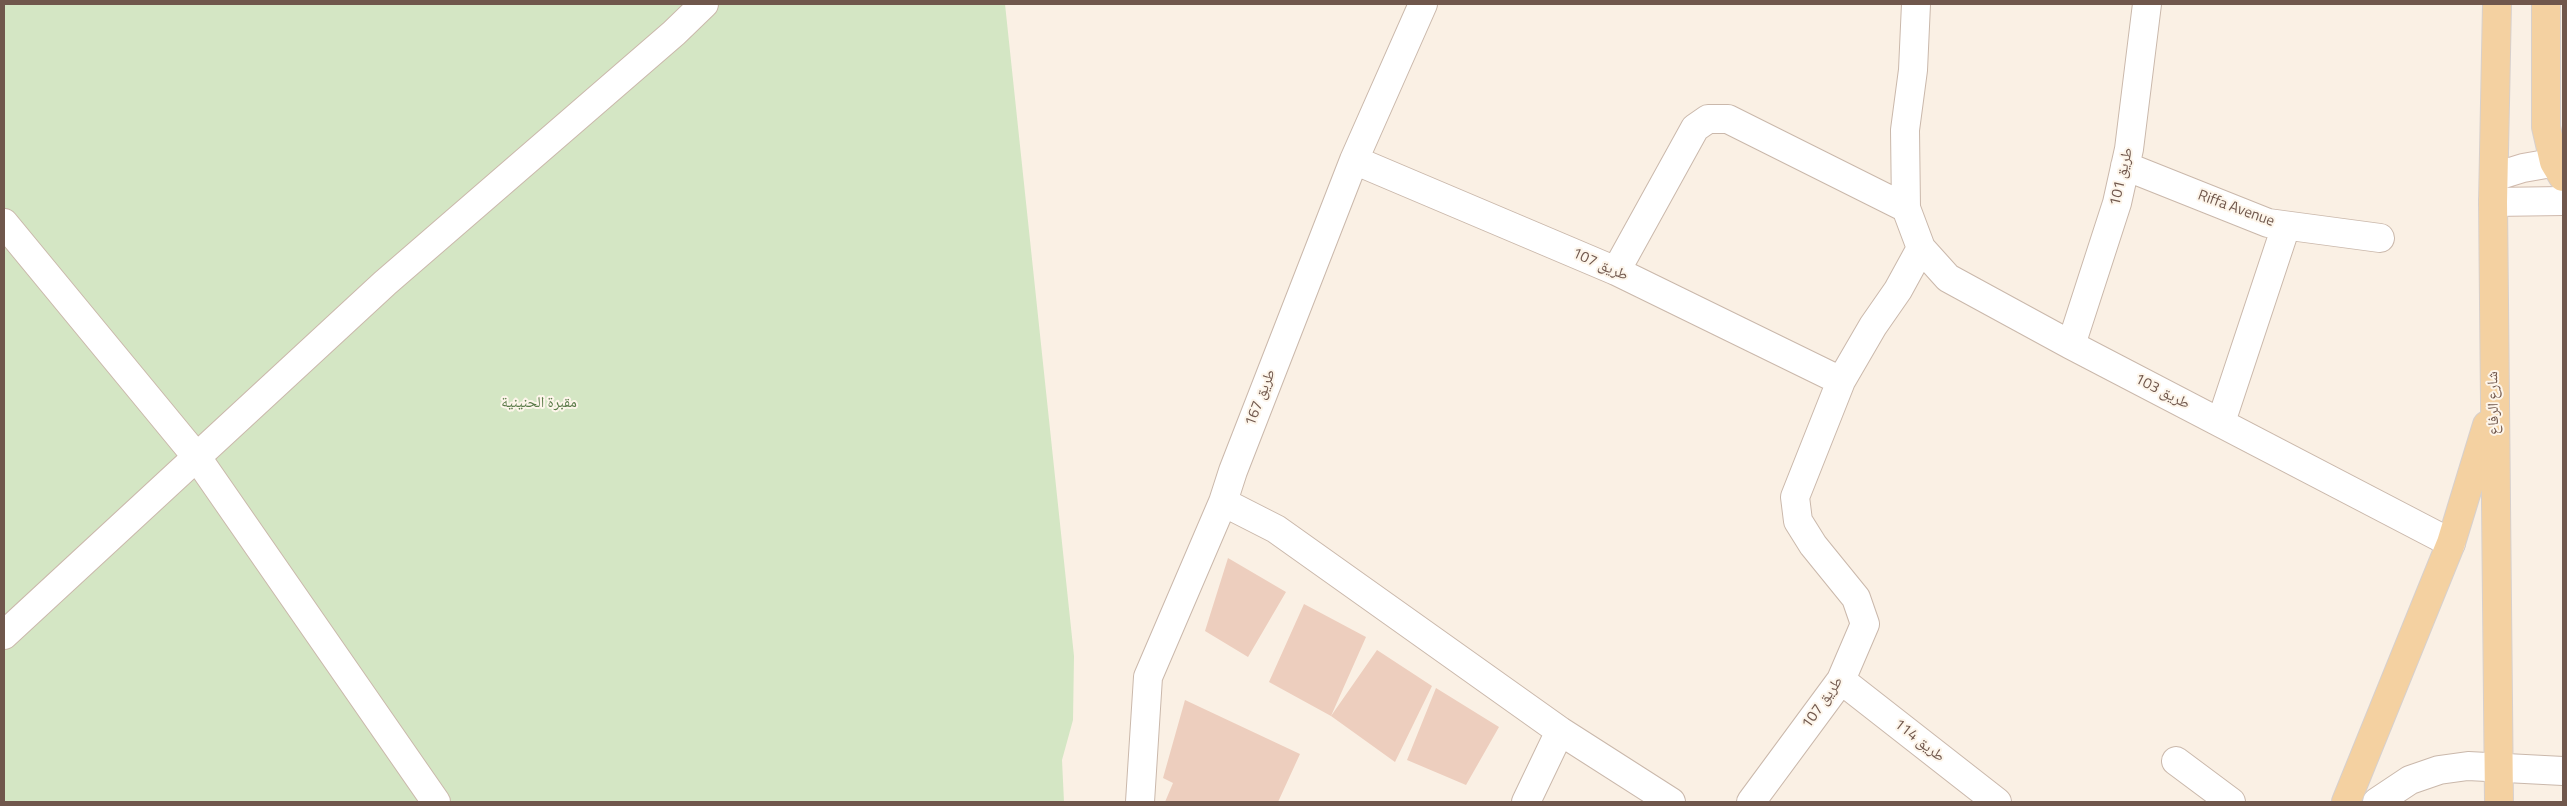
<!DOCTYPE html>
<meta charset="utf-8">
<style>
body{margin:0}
#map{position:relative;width:2567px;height:806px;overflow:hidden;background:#faf0e4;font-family:"Titillium Web",sans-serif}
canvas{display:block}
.frame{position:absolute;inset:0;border:5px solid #70574c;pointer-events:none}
</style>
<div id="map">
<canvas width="2567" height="806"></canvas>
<div class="frame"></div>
</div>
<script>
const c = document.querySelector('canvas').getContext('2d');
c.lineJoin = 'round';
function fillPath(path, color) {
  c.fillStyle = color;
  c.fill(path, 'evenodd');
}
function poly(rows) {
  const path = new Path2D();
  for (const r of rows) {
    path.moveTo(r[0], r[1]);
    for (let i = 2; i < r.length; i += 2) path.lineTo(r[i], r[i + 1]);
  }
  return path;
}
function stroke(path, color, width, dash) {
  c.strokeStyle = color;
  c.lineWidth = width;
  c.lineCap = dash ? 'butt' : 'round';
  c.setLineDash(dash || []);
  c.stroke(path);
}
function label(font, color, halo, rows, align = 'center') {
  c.font = font + ' "Titillium Web","Noto Naskh Arabic",sans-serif';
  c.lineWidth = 4;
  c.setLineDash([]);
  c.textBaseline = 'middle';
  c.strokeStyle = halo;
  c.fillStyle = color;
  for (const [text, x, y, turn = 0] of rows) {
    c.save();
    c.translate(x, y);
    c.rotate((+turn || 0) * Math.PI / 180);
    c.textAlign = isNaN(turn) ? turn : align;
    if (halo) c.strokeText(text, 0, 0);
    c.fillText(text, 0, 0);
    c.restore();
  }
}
const green = poly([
 [4,4,1005,4,1074,656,1073,720,1062,760,1064,802,4,802]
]);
const building = poly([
 [1228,558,1286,592,1248,657,1205,631],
 [1304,604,1366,637,1331,716,1377,650,1432,686,1395,762,1331,716,1269,682],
 [1436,688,1499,727,1466,785,1407,760],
 [1185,700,1300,754,1278,802,1165,802,1173,783,1163,778]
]);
const street = poly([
 [1916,4,1913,70,1905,130,1906,208,1921,248,1948,278,2071,345,2451,543],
 [1354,160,1616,271,1841,381],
 [2125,166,2268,223,2380,238],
 [4,223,196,456,436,802],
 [1616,271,1695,128,1708,119,1728,119,1906,208],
 [2071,345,2117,203,2129,149,2147,4],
 [2221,422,2286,226],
 [1223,502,1276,529,1560,731,1671,802],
 [4,635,385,283,674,33,704,4],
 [1841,680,1997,802],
 [2176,761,2231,802],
 [1140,802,1148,677,1223,502,1233,471,1354,160,1423,4],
 [1526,802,1560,731],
 [1751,802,1841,680,1865,624,1856,598,1813,545,1798,521,1795,497,1841,381,1873,326,1898,290,1921,248],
 [2377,802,2410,780,2439,770,2468,766,2563,771]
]);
const secondary = poly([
 [2494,177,2523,168,2563,161],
 [2493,202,2563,201]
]);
const primary = poly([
 [2497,4,2493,202,2499,802],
 [2546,4,2546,127,2554,162,2563,177],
 [2346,802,2451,543,2487,425]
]);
const streetNames = [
 ["طريق 101",2122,177,-77],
 ["Riffa Avenue",2236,209,20],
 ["طريق 107",1600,265,24],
 ["طريق 103",2162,392,27],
 ["طريق 167",1261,398,-69],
 ["شارع الرفاع",2494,403,-91],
 ["طريق 107",1823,703,-55],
 ["طريق 114",1919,741,38]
];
const parkNames = [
 ["مقبرة الحنينية",539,403]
];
fillPath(green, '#d4e6c4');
fillPath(building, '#edcebe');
stroke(street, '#cab8ab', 30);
stroke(secondary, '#cfb9ac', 30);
stroke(primary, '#d7d0cd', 30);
stroke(street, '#fff', 28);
stroke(secondary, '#fff', 28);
stroke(primary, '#f4d1a1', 28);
label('15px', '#70574c', '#fdf5ea', streetNames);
label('15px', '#597a48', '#fdf5ea', parkNames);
</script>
